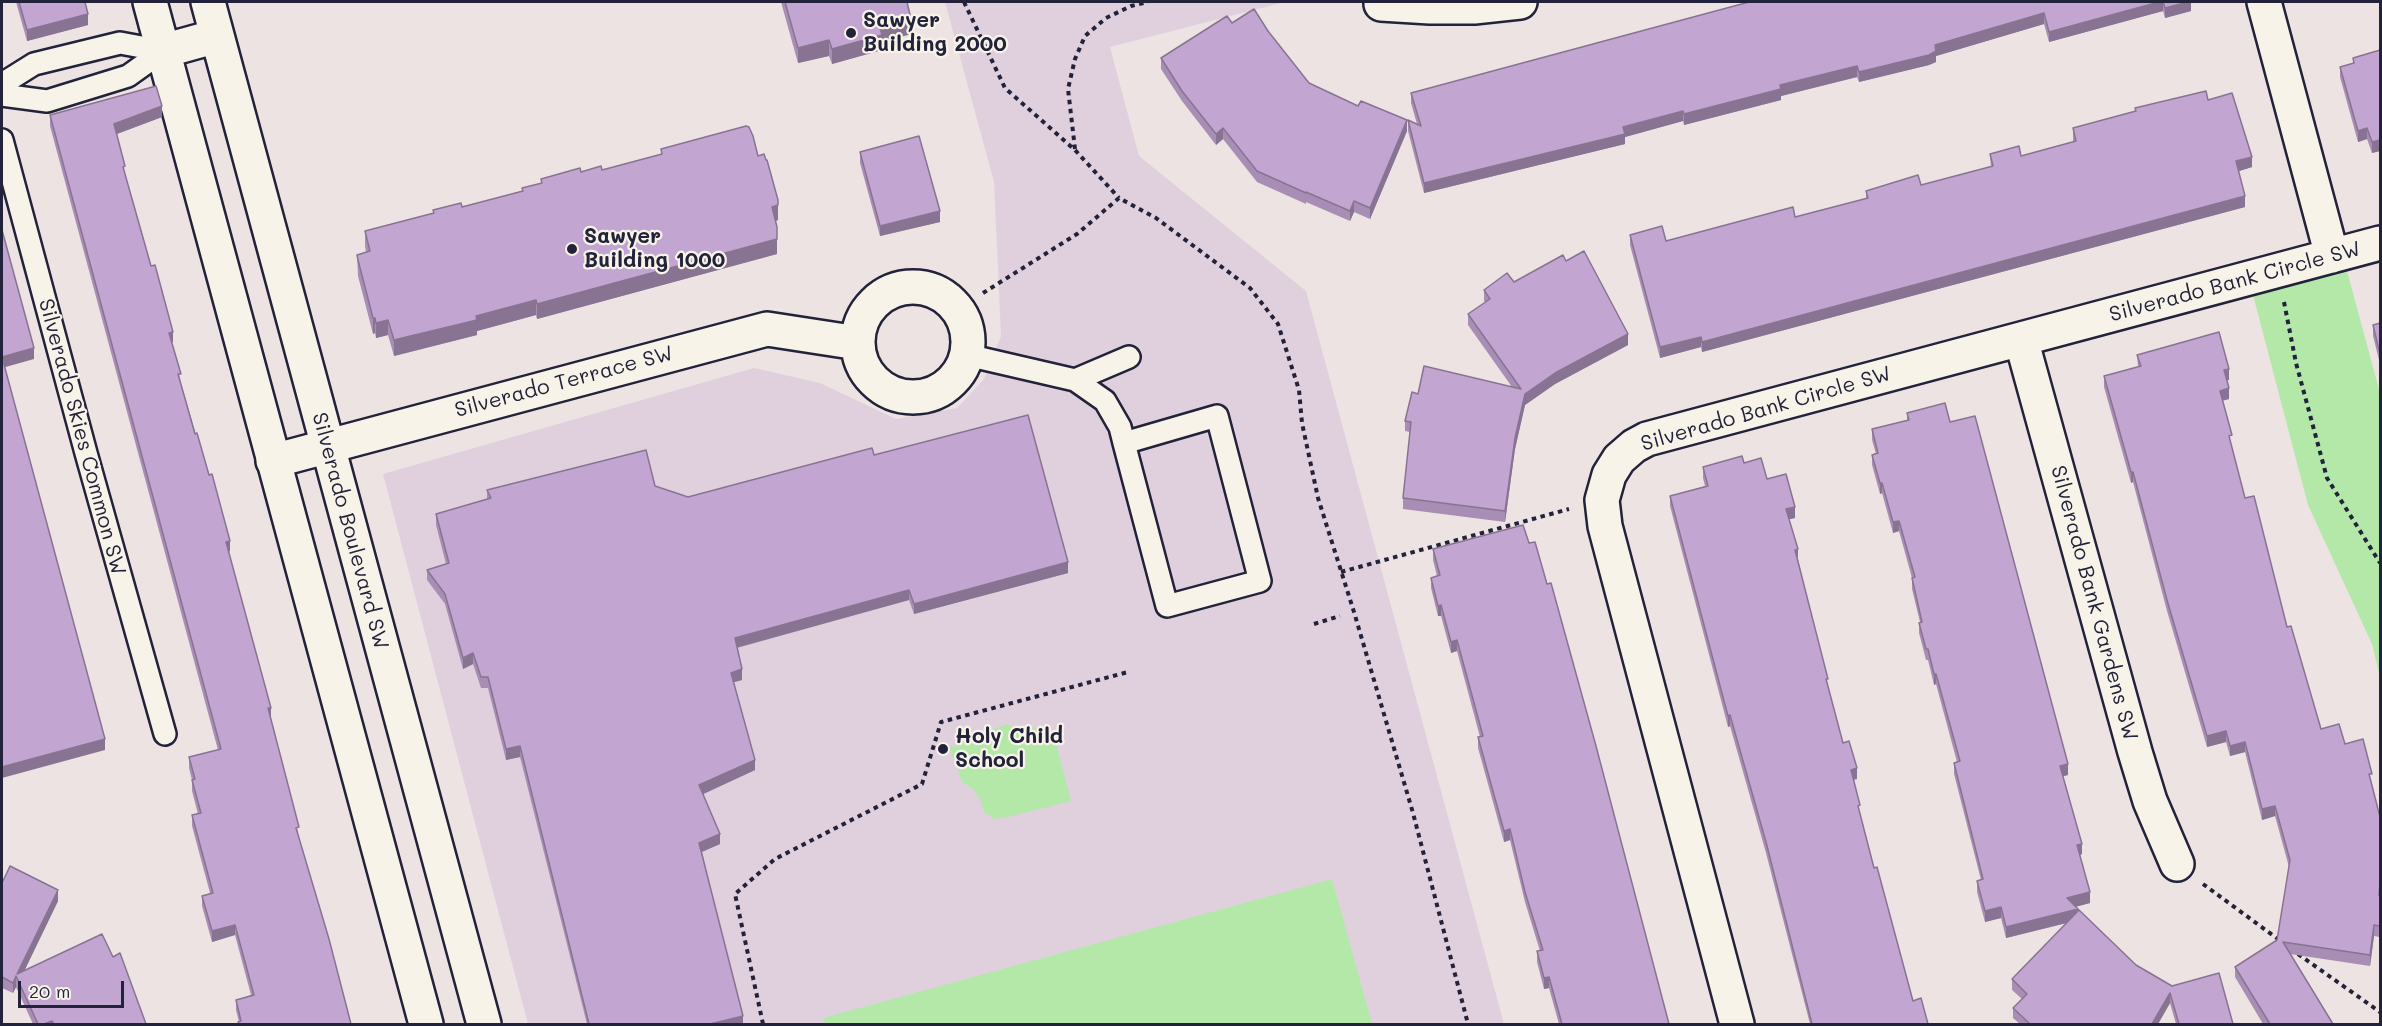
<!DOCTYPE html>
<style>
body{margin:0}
#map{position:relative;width:2382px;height:1026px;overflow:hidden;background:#ede3e3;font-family:Mali,sans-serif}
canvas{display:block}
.frame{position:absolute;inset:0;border:3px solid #22223b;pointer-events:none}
.scale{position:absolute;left:18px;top:981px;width:106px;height:27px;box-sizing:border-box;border:3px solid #22223b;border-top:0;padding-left:8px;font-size:18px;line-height:21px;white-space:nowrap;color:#22223b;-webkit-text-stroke:4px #f7f3e8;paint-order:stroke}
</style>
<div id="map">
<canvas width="2382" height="1026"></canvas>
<div class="frame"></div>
<div class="scale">20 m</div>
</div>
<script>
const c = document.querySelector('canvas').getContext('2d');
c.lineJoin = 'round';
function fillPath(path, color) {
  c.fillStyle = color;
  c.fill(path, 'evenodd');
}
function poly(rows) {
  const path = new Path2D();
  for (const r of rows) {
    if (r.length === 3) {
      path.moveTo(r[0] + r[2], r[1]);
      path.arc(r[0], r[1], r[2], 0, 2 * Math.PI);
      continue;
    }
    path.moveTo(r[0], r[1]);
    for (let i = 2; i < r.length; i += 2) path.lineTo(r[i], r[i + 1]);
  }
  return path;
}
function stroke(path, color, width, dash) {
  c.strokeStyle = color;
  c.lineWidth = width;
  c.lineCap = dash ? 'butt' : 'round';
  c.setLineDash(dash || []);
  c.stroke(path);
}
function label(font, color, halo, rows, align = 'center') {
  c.font = font + ' Mali,sans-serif';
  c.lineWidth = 4.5;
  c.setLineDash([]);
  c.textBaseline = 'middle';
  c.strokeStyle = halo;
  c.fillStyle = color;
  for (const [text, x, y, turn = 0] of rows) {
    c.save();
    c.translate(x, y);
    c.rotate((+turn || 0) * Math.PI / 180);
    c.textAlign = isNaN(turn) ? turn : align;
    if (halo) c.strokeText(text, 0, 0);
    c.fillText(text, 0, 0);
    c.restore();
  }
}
const built = poly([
 [945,2,1285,2,1110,47,1139,156,1306,291,1504,1024,528,1024,383,474,754,368,820,383,896,419,957,408,984,379,1001,336,994,182]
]);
const green = poly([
 [2347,271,2380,393,2380,677,2372,644,2308,505,2253,295],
 [1007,724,1023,731,1044,725,1051,732,1055,739,1071,801,1008,817,995,819,984,812,980,799,971,787,962,783,958,769,959,759,952,758,950,747,960,745,976,735],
 [1332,879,1372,1024,825,1024,823,1018]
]);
const path = poly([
 [964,2,1005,88,1075,150,1119,198],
 [1075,149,1068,89,1075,59,1085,36,1106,18,1131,6,1148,2],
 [983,293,1077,234,1119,198,1156,218,1250,288,1278,324,1299,390,1302,423,1318,498,1354,612,1413,813,1468,1024],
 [2284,302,2296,363,2327,478,2380,563],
 [1341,572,1569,509],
 [1314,624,1340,616],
 [2203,884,2282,942],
 [2298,954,2380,1012],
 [763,1024,735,894,775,859,922,784,941,722,1128,672]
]);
const lane = poly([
 [2,84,34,64,120,43,163,51],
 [2,95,47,101,128,76,163,51],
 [2,140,86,453,165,734],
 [967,355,1075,380,1105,401,1120,427,1124,443,1167,606,1260,581,1217,416,1124,443],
 [1075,380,1129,357]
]);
const street = poly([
 [2264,2,2332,256],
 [1381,4,1430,7,1474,7,1520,2],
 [913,342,55],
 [2021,339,2135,752,2150,801,2177,864],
 [273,461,767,329,858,343],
 [1737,1024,1605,526,1602,500,1609,475,1619,459,1634,446,1647,439,2380,243]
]);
const secondary = poly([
 [150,2,426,1024],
 [208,2,484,1024],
 [163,51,217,36]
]);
const wall = poly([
 [16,2,85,2,88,25,27,41],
 [781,2,907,2,911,34,882,42,882,50,832,64,829,56,798,63],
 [1749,2,2194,2,2191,3,2191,11,2165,18,2163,11,2049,42,2044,24,1936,56,1936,62,1929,65,1859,82,1857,77,1781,96,1781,100,1684,125,1683,121,1625,137,1625,144,1424,193,1408,131,1408,120,1417,124,1411,103,1411,93],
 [1232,23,1268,31,1309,83,1407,131,1370,219,1354,212,1350,221,1306,202,1306,204,1257,182,1223,139,1216,145,1182,101,1161,69,1161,58],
 [2380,50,2380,151,2372,153,2367,139,2358,142,2340,77,2340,67,2353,63,2353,58],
 [2208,100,2252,167,2239,171,2245,207,1702,352,1701,347,1660,358,1630,245,1630,235,1666,241,1795,217,1866,199,1866,191,1921,185,1991,167,1990,154,2021,156,2073,142,2073,128,2135,111,2135,108],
 [50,115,162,117,117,134,125,174,173,342,172,342,181,383,230,551,228,552,271,718,299,837,351,1024,238,1024,239,1022,236,1010,236,1000,251,995,235,935,212,942,202,906,202,896,210,893,192,826,192,815,198,814,192,791,192,780,189,768,189,757,218,750,50,126],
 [661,149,758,156,778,220,776,221,777,254,537,319,536,315,477,331,477,335,394,356,388,335,376,338,375,333,373,334,358,276,357,255,366,252,365,246,365,231,433,213,433,210,462,207,522,191,522,188,541,183,541,179,581,172,602,170,661,154],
 [860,152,940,222,880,236,860,163],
 [1566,261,1628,345,1555,384,1525,405,1515,449,1505,522,1403,509,1403,498,1410,432,1405,431,1405,421,1418,394,1512,387,1468,325,1468,314,1485,302,1484,301,1484,290,1514,282],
 [2380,323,2380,364,2373,336,2373,325],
 [2137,355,2229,380,2227,380,2229,399,2222,401,2231,446,2245,498,2321,729,2345,744,2372,784,2380,817,2380,937,2374,936,2370,966,2290,954,2333,1024,2263,1024,2235,977,2235,967,2277,940,2289,867,2275,816,2262,820,2245,752,2230,756,2226,742,2207,747,2167,611,2133,482,2131,483,2104,387,2104,376,2138,367],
 [1907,413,1950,422,2068,775,2063,776,2082,854,2080,855,2090,903,2075,907,2078,911,2136,965,2233,1024,2176,1024,2170,1003,2158,1024,2020,1024,2013,1018,2013,1008,2022,999,2012,990,2012,979,2067,923,2006,938,2001,918,1985,922,1977,892,1977,881,1981,880,1954,774,1954,763,1957,762,1936,684,1934,685,1928,660,1926,660,1919,633,1919,623,1920,622,1912,589,1912,578,1899,531,1893,533,1882,493,1880,494,1872,465,1872,455,1876,454,1872,440,1872,429,1907,420],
 [874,455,1068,573,914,614,909,600,737,648,742,680,734,682,755,770,703,794,720,844,702,852,743,1024,587,1024,520,757,506,760,488,688,481,688,473,664,463,669,445,604,427,580,427,570,446,564,436,525,436,514,487,499,487,490,655,486,688,497],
 [1744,463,1767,479,1795,518,1789,519,1798,559,1828,686,1843,743,1857,779,1853,780,1860,816,1874,868,1913,1001,1928,1024,1810,1024,1766,853,1730,726,1728,727,1670,506,1670,496,1705,486,1703,478,1703,467],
 [1433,549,1669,1024,1559,1024,1549,988,1544,989,1537,962,1537,951,1540,951,1525,902,1510,840,1504,842,1478,748,1478,737,1480,737,1457,651,1451,653,1441,616,1438,616,1431,588,1431,578,1437,576,1433,560],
 [2,880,58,901,24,971,146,1024,33,1024,16,987,13,993,2,988]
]);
const shadedWall = poly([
 [2159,2,2163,2,2163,11,2049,42,2049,32],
 [2188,2,2194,2,2191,3,2191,11,2165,18,2165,8],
 [2044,13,2044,24,1936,56,1936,62,1929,65,1859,82,1859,72,1935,45],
 [88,14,88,25,27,41,27,30],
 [911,19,911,34,882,42,882,50,832,64,832,49,880,28],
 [829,40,829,56,798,63,798,48],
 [1857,66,1857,77,1781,96,1781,100,1684,125,1684,114,1780,85],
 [162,106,162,117,114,135,114,124],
 [1683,111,1683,121,1625,137,1625,144,1424,193,1424,183],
 [1407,120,1407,131,1370,219,1370,208],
 [1223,128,1223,139,1216,145,1216,134],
 [2367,128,2367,139,2358,142,2358,131],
 [2380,140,2380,151,2372,153,2372,142],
 [2252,157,2252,167,2236,172,2236,161],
 [2245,196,2245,207,1702,352,1702,342],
 [1354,201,1354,212,1350,221,1350,211],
 [778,205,778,220,772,222,772,207],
 [940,211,940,222,880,236,880,226],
 [777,227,777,254,537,319,537,304],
 [536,300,536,315,477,331,477,335,394,356,394,340,476,316],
 [373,318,375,318,375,333,373,334],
 [388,320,388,335,376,338,376,323],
 [173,332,173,342,169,343,169,333],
 [1628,334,1628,345,1555,384,1525,405,1515,449,1505,522,1505,511,1515,438,1525,394,1555,373],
 [1701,337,1701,347,1660,358,1660,347],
 [34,348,34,359,2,368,2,357],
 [2229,369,2229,380,2224,381,2224,370],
 [2229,388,2229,399,2220,401,2220,391],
 [2131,472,2133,472,2133,482,2131,483],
 [1880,483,1882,483,1882,493,1880,494],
 [1795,507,1795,518,1786,520,1786,509],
 [1899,521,1899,531,1893,533,1893,522],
 [230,541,230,551,226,552,226,542],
 [1798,549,1798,559,1795,550],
 [1068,562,1068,573,914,614,914,604],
 [909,590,909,600,735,648,735,638],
 [1441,605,1441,616,1438,616,1438,606],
 [1457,640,1457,651,1451,653,1451,642],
 [473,653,473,664,463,669,463,658],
 [742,669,742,680,731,683,731,673],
 [1934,674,1936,674,1936,684,1934,685],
 [268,708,271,708,271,718],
 [1730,715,1730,726,1728,727,1728,716],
 [2226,731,2226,742,2207,747,2207,736],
 [105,739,105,750,2,778,2,767],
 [2245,742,2245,752,2230,756,2230,746],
 [520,746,520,757,506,760,506,749],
 [755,760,755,770,699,796,699,785],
 [2068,764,2068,775,2060,777,2060,766],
 [1857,768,1857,779,1851,780,1851,770],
 [2275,806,2275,816,2262,820,2262,809],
 [1510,829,1510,840,1504,842,1504,831],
 [720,834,720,844,699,853,699,843],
 [2082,844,2082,854,2077,856,2077,845],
 [58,890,58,901,19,982,17,974],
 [2090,892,2090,903,2067,909,2067,898],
 [2001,907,2001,918,1985,922,1985,911],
 [2078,909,2078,920,2006,938,2006,927],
 [235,925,235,935,212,942,212,931],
 [2374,925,2374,936,2370,966,2370,955],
 [16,976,16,987,13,993,13,983],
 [1549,977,1549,988,1544,989,1544,978],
 [2170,993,2170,1003,2158,1024,2152,1024],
 [743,1016,743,1024,710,1024],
 [52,1021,52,1024,44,1024]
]);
const building = poly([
 [19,2,85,2,88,14,27,30,19,2],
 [785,2,907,2,911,19,880,28,882,35,832,49,829,40,798,48,785,2],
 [1749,2,2159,2,2049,32,2044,13,1935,45,1936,51,1929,55,1859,72,1857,66,1780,85,1781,89,1684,114,1683,111,1623,127,1625,134,1424,183,1408,120,1421,126,1411,93,1749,2],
 [2163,2,2188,2,2165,8,2163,2],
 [1254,9,1268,31,1309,83,1358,106,1361,101,1407,120,1370,208,1354,201,1350,211,1306,192,1306,193,1257,171,1223,128,1216,134,1182,91,1161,58,1227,16,1232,23,1254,9],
 [2380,50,2380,140,2372,142,2367,128,2358,131,2340,67,2354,63,2353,58,2380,50],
 [156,86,162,106,114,124,125,166,123,167,151,266,155,265,173,332,169,333,181,374,178,374,195,434,197,433,209,475,212,474,230,541,226,542,271,708,268,708,299,827,296,828,329,939,351,1024,239,1024,238,1022,241,1021,236,1000,254,995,235,925,212,931,202,896,213,893,192,815,201,813,192,780,195,779,189,757,221,749,50,115,156,86],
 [2206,91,2208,100,2232,93,2252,157,2236,161,2245,196,1702,342,1701,337,1660,347,1630,235,1662,226,1666,241,1793,207,1795,217,1868,198,1866,191,1918,175,1921,185,1993,166,1990,154,2019,146,2021,156,2076,141,2073,128,2136,111,2135,108,2206,91],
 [746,126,749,127,753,136,758,156,764,154,766,160,767,160,778,200,778,205,772,207,777,227,777,239,537,304,536,300,476,316,477,320,394,340,388,320,376,323,375,318,373,318,358,260,357,255,370,251,365,231,434,213,433,210,461,203,462,207,523,191,522,188,542,183,541,179,580,168,581,172,601,166,602,170,662,154,661,149,746,126],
 [919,136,940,211,880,226,860,152,919,136],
 [2,230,34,348,2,357,105,739,2,767,2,230],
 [1584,251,1628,334,1555,373,1525,394,1515,438,1505,511,1403,498,1411,422,1405,421,1412,392,1418,394,1424,366,1521,389,1468,314,1490,299,1484,290,1507,273,1514,282,1563,255,1566,261,1584,251],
 [2380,323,2380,354,2373,325,2380,323],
 [2219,332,2229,369,2224,370,2229,388,2220,391,2232,435,2229,436,2245,498,2254,496,2287,627,2291,626,2321,729,2339,724,2345,744,2363,739,2372,774,2369,774,2380,817,2380,882,2379,895,2380,895,2380,926,2374,925,2370,955,2283,942,2333,1024,2270,1024,2235,967,2277,940,2290,860,2275,806,2262,809,2245,742,2230,746,2226,731,2207,736,2167,600,2133,472,2131,472,2104,376,2141,366,2137,355,2219,332],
 [1945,403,1950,422,1975,416,2068,764,2060,766,2082,844,2077,845,2090,892,2067,898,2078,909,2006,927,2001,907,1985,911,1977,881,1983,879,1954,763,1960,761,1936,674,1934,674,1928,649,1926,649,1919,623,1922,622,1912,578,1915,577,1899,521,1893,522,1882,483,1880,483,1872,455,1878,453,1872,429,1909,420,1907,413,1945,403],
 [1028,415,1068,562,914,604,909,590,735,638,742,669,731,673,755,760,699,785,720,834,699,843,743,1016,710,1024,589,1024,520,746,506,749,488,677,481,677,473,653,463,658,445,594,427,570,449,563,436,514,491,498,487,490,646,450,655,486,688,497,872,448,874,455,1028,415],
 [1742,456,1744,463,1761,458,1767,479,1786,474,1795,507,1786,509,1798,549,1795,550,1828,679,1826,679,1843,743,1849,741,1857,768,1851,770,1860,805,1858,806,1874,868,1877,867,1913,1001,1921,998,1928,1024,1812,1024,1766,842,1730,715,1728,716,1670,496,1708,486,1703,467,1742,456],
 [1523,525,1529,543,1535,542,1547,584,1551,583,1596,746,1669,1024,1562,1024,1549,977,1544,978,1537,951,1543,950,1525,892,1510,829,1504,831,1478,737,1483,736,1457,640,1451,642,1441,605,1438,606,1431,578,1440,575,1433,549,1523,525],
 [10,866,58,890,17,974,102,934,113,957,120,953,146,1024,54,1024,52,1021,44,1024,38,1024,16,976,13,983,2,977,2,880,3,881,10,866],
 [2079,910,2136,965,2172,986,2219,973,2233,1024,2179,1024,2170,993,2152,1024,2030,1024,2013,1008,2027,994,2012,979,2079,910]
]);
const markers = [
 [851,33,6,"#22223b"],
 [572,249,6,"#22223b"],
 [943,749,6,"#22223b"]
];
const poiNames = [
 ["Sawyer",863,21],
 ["Building 2000",863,45],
 ["Sawyer",584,237],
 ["Building 1000",584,261],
 ["Holy Child",955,737],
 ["School",955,761]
];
const streetNames = [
 ["Silverado Bank Circle SW",2235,282,-15],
 ["Silverado Terrace SW",564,382,-15],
 ["Silverado Bank Circle SW",1766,409,-16],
 ["Silverado Skies Common SW",82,437,75],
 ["Silverado Boulevard SW",350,531,75],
 ["Silverado Bank Gardens SW",2094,603,75]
];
fillPath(built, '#e0d0de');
fillPath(green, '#b3e8a9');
stroke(lane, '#22223b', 26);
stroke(street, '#22223b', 38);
stroke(secondary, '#22223b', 38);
stroke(path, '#22223b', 4, [4.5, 4.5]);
stroke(lane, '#f7f3e8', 21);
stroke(street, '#f7f3e8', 33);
stroke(secondary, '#f7f3e8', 33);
fillPath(wall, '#a88eb4');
fillPath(shadedWall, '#887492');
fillPath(building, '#c3a5d1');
stroke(building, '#887492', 1.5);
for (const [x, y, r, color] of markers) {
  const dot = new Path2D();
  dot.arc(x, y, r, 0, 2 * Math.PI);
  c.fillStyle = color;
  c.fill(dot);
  stroke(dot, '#f7f3e8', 2);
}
label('bold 21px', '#22223b', '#f7f3e8', poiNames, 'left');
label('21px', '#22223b', '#f7f3e8', streetNames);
</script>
